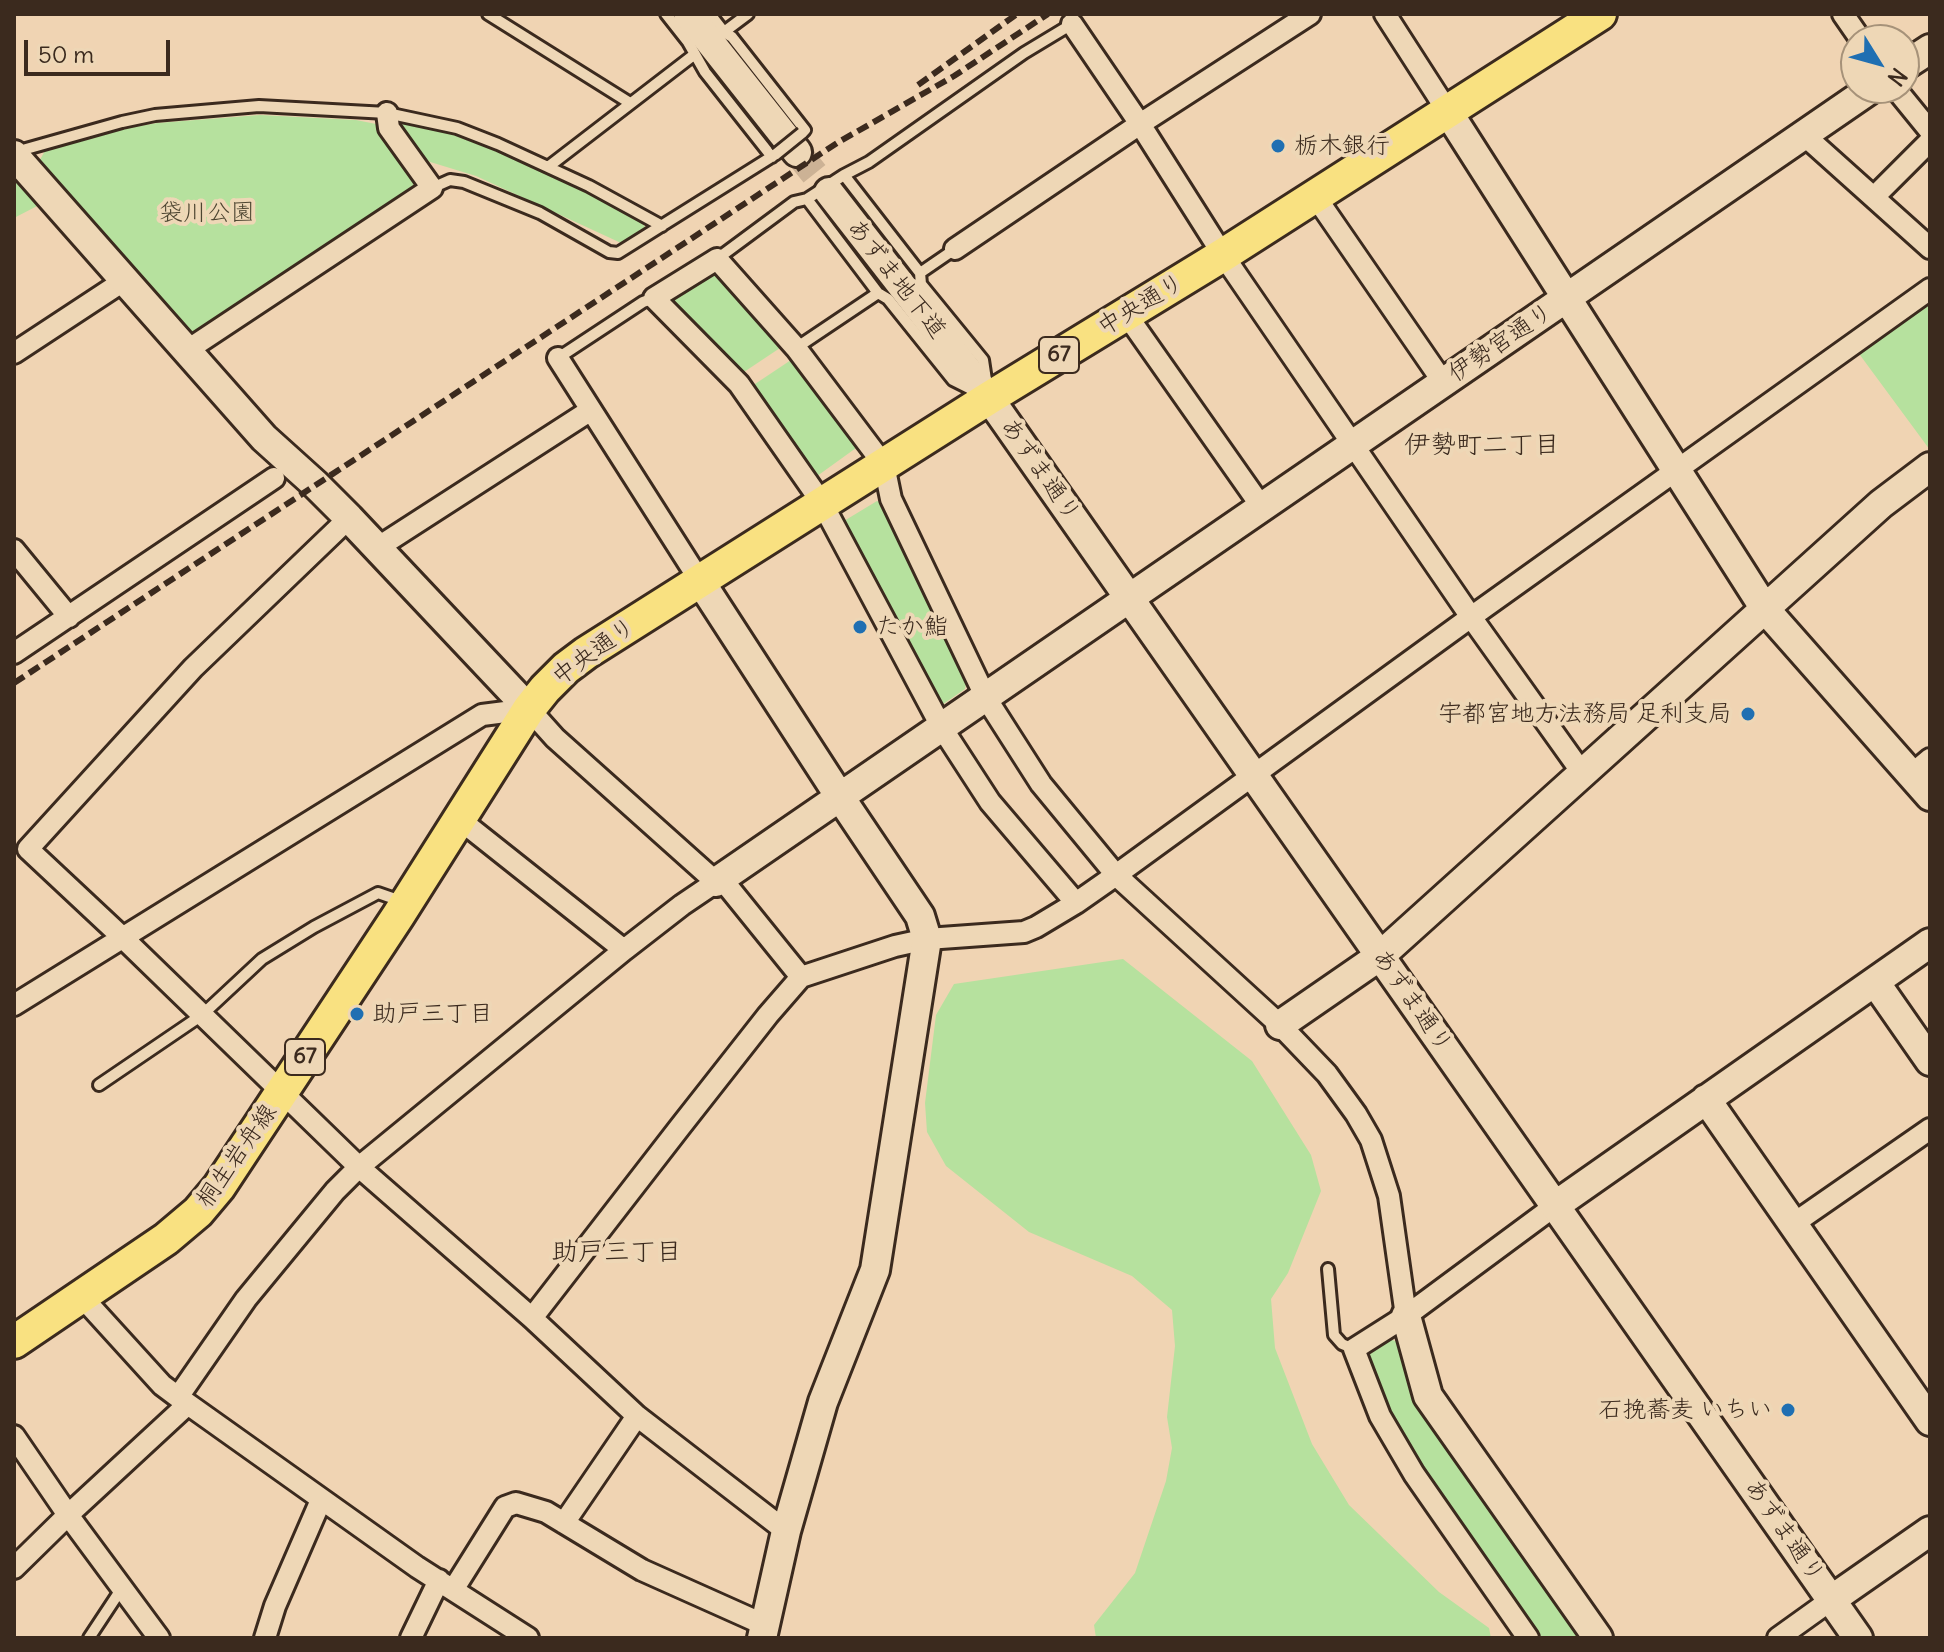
<!DOCTYPE html>
<meta charset="utf-8">
<style>
body{margin:0}
#map{position:relative;width:1944px;height:1652px;overflow:hidden;background:#f0d4b3;font-family:Delius,sans-serif}
canvas{display:block}
.frame{position:absolute;inset:0;border:16px solid #3b2a1e;pointer-events:none}
.north{position:absolute;left:1840px;top:24px;width:80px;height:80px;box-sizing:border-box;background:#eed7b6;border:2px solid #a69279;border-radius:50%;rotate:127deg;font-size:22px;font-weight:700;line-height:32px;text-align:center;color:#3b2a1e}
.north::after{content:'';display:block;margin:auto;width:28px;height:36px;background:#1f6fb2;clip-path:polygon(50% 0,100% 100%,50% 72%,0 100%)}
.scale{position:absolute;left:24px;top:40px;width:146px;height:36px;box-sizing:border-box;border:4px solid #3b2a1e;border-top:0;padding-left:10px;font-size:24px;line-height:28px;white-space:nowrap;color:#3b2a1e;-webkit-text-stroke:6px #eed7b6;paint-order:stroke}
</style>
<div id="map">
<canvas width="1944" height="1652"></canvas>
<div class="frame"></div>
<div class="north">N</div>
<div class="scale">50 m</div>
</div>
<script>
const c = document.querySelector('canvas').getContext('2d');
c.lineJoin = 'round';
function fillPath(path, color) {
  c.fillStyle = color;
  c.fill(path, 'evenodd');
}
function poly(rows) {
  const path = new Path2D();
  for (const r of rows) {
    path.moveTo(r[0], r[1]);
    for (let i = 2; i < r.length; i += 2) path.lineTo(r[i], r[i + 1]);
  }
  return path;
}
function stroke(path, color, width, dash) {
  c.strokeStyle = color;
  c.lineWidth = width;
  c.lineCap = dash ? 'butt' : 'round';
  c.setLineDash(dash || []);
  c.stroke(path);
}
function label(font, color, halo, rows, align = 'center') {
  c.font = font + ' Delius,"Klee One",sans-serif';
  c.lineWidth = 8;
  c.setLineDash([]);
  c.textBaseline = 'middle';
  c.strokeStyle = halo;
  c.fillStyle = color;
  for (const [text, x, y, turn = 0] of rows) {
    c.save();
    c.translate(x, y);
    c.rotate((+turn || 0) * Math.PI / 180);
    c.textAlign = isNaN(turn) ? turn : align;
    if (halo) c.strokeText(text, 0, 0);
    c.fillText(text, 0, 0);
    c.restore();
  }
}
const green = poly([
 [260,115,356,120,376,124,415,180,411,191,195,333,188,330,37,165,46,149,117,130,157,123],
 [404,122,456,134,543,169,641,221,645,227,621,243,476,176,427,161,399,127],
 [14,173,41,204,14,218],
 [716,270,783,346,738,376,668,303,670,295],
 [1930,298,1930,450,1857,351],
 [794,358,847,432,856,448,813,479,749,388],
 [877,501,886,504,917,579,967,680,965,689,939,707,839,524],
 [1123,959,1252,1061,1311,1155,1321,1191,1288,1273,1271,1299,1275,1348,1312,1444,1349,1505,1439,1592,1489,1628,1491,1638,1096,1638,1094,1625,1135,1573,1166,1481,1172,1448,1167,1417,1175,1346,1172,1310,1132,1276,1029,1232,946,1166,927,1132,925,1103,936,1015,954,984],
 [1390,1339,1400,1343,1589,1638,1538,1638,1405,1447,1386,1410,1369,1362,1370,1354]
]);
const secondaryTunnel = poly([
 [797,152,829,192]
]);
const lane = poly([
 [488,14,630,103],
 [666,14,688,42,705,72,772,157],
 [710,14,724,32,732,37,805,130,802,133],
 [724,32,748,14],
 [18,154,26,149,122,122,155,115,259,106,387,113,457,128,498,144,589,186,662,226],
 [548,167,695,54],
 [844,175,920,273,921,284,983,360,986,380],
 [432,188,450,180,464,182,540,213,609,252,618,253,776,154],
 [807,199,878,293,888,299,953,380,971,389],
 [717,259,794,202,807,199,844,175,869,162,1024,53,1072,24],
 [920,273,955,249],
 [796,348,878,293],
 [558,358,643,302,654,298],
 [99,1085,202,1015,262,959,314,927,378,893,401,901],
 [1328,1269,1334,1335,1342,1344,1354,1349],
 [89,1638,122,1588]
]);
const street = poly([
 [1385,14,1448,112],
 [1843,14,1861,40],
 [1072,24,1140,124,1223,255,1471,617,1583,774],
 [1895,88,1930,131],
 [1804,135,1930,248],
 [1315,196,1443,382],
 [1874,197,1930,141],
 [955,249,1140,124,1310,14],
 [1126,314,1261,506],
 [186,351,432,188,389,128,387,113],
 [14,353,125,280],
 [558,358,700,581],
 [349,518,193,668,28,849,122,937,359,1167,532,1318,637,1416,786,1531],
 [377,548,591,410],
 [14,550,69,617],
 [14,653,274,478],
 [1911,775,1930,759],
 [459,819,624,950],
 [721,878,801,977,895,946,927,939,1024,932,1036,927,1076,903,1116,875,1471,617,1930,289],
 [1076,903,990,802,942,728,822,503,739,384,654,298,717,259,796,348,884,465,891,499,986,698,1041,784,1116,875,1280,1025,1327,1074,1356,1114,1371,1140,1389,1196,1406,1316],
 [14,1005,482,715,529,709,555,738,716,882,682,905,624,950,359,1167,335,1191,246,1299,178,1397],
 [1793,1224,1930,1129],
 [82,1297,162,1385,178,1397,417,1567,528,1638],
 [532,1318,680,1127,768,1015,801,977],
 [14,1436,68,1515,159,1638],
 [564,1523,637,1416],
 [14,1568,68,1515,188,1404],
 [453,1590,505,1507,516,1503,546,1512,642,1570,765,1625],
 [265,1638,275,1606,321,1500],
 [411,1638,439,1580],
 [1528,1638,1414,1474,1380,1416,1354,1349,1406,1316,1556,1205],
 [1778,1638,1831,1600]
]);
const secondary = poly([
 [688,14,797,152],
 [1904,66,1930,49],
 [1448,112,1765,609,1930,796],
 [14,155,264,438,315,484,349,518,529,709],
 [829,192,989,398,1858,1638],
 [700,581,840,797,920,916,927,939,875,1270,823,1402,786,1531,762,1638],
 [716,882,1872,88],
 [1875,982,1930,1061],
 [1280,1025,1380,956,1881,504,1930,467],
 [1706,1099,1930,1421],
 [1556,1205,1930,943],
 [1406,1316,1428,1396,1598,1638],
 [1831,1600,1930,1531]
]);
const primary = poly([
 [14,1342,166,1239,198,1212,219,1187,398,916,529,709,545,689,566,668,586,653,989,398,1223,255,1600,14]
]);
const rail = poly([
 [918,85,1017,14],
 [14,683,837,143,954,76,1048,14]
]);
const laneBridge = poly([
 [776,154,802,133]
]);
const markers = [
 [1278,146,8,"#1f6fb2"],
 [860,627,8,"#1f6fb2"],
 [1748,714,8,"#1f6fb2"],
 [357,1014,8,"#1f6fb2"],
 [1788,1410,8,"#1f6fb2"]
];
const shields = [
 [1059,355,40],
 [305,1057,40]
];
const shieldNames = [
 ["67",1059,355],
 ["67",305,1057]
];
const poiNames = [
 ["栃木銀行",1294,146],
 ["たか鮨",876,627],
 ["宇都宮地方法務局 足利支局",1732,714,"right"],
 ["助戸三丁目",373,1014],
 ["石挽蕎麦 いちい",1772,1410,"right"]
];
const parkNames = [
 ["袋川公園",207,213]
];
const streetNames = [
 ["あずま地下道",896,279,52],
 ["中央通り",1141,305,-31],
 ["伊勢宮通り",1501,343,-34],
 ["あずま通り",1040,470,55],
 ["中央通り",594,652,-36],
 ["あずま通り",1412,1001,55],
 ["桐生岩舟線",237,1156,-55],
 ["あずま通り",1784,1531,55]
];
const neighbourhoodNames = [
 ["伊勢町二丁目",1482,446],
 ["助戸三丁目",617,1253]
];
fillPath(green, '#b6e19e');
stroke(secondaryTunnel, '#ccb295', 28, [28, 14]);
stroke(lane, '#3b2a1e', 16);
stroke(street, '#3b2a1e', 26);
stroke(secondary, '#3b2a1e', 34);
stroke(primary, '#3b2a1e', 38);
stroke(lane, '#eed7b6', 10);
stroke(street, '#eed7b6', 20);
stroke(secondary, '#eed7b6', 28);
stroke(primary, '#f9e181', 32);
stroke(rail, '#3b2a1e', 6, [12, 6]);
stroke(laneBridge, '#3b2a1e', 16, []);
stroke(laneBridge, '#eed7b6', 10);
for (const [x, y, r, color] of markers) {
  const dot = new Path2D();
  dot.arc(x, y, r, 0, 2 * Math.PI);
  c.fillStyle = color;
  c.fill(dot);
  stroke(dot, '#eed7b6', 3);
}
for (const [x, y, w] of shields) {
  const box = new Path2D();
  box.roundRect(x - w / 2, y - 18, w, 36, 6);
  c.fillStyle = '#eed7b6';
  c.fill(box);
  stroke(box, '#3b2a1e', 2);
}
label('bold 22px', '#3b2a1e', null, shieldNames);
label('24px', '#3b2a1e', '#eed7b6', poiNames, 'left');
label('24px', '#4d4531', '#eed7b6', parkNames);
label('24px', '#3b2a1e', '#eed7b6', streetNames);
label('26px', '#3b2a1e', '#eed7b6', neighbourhoodNames);
</script>
